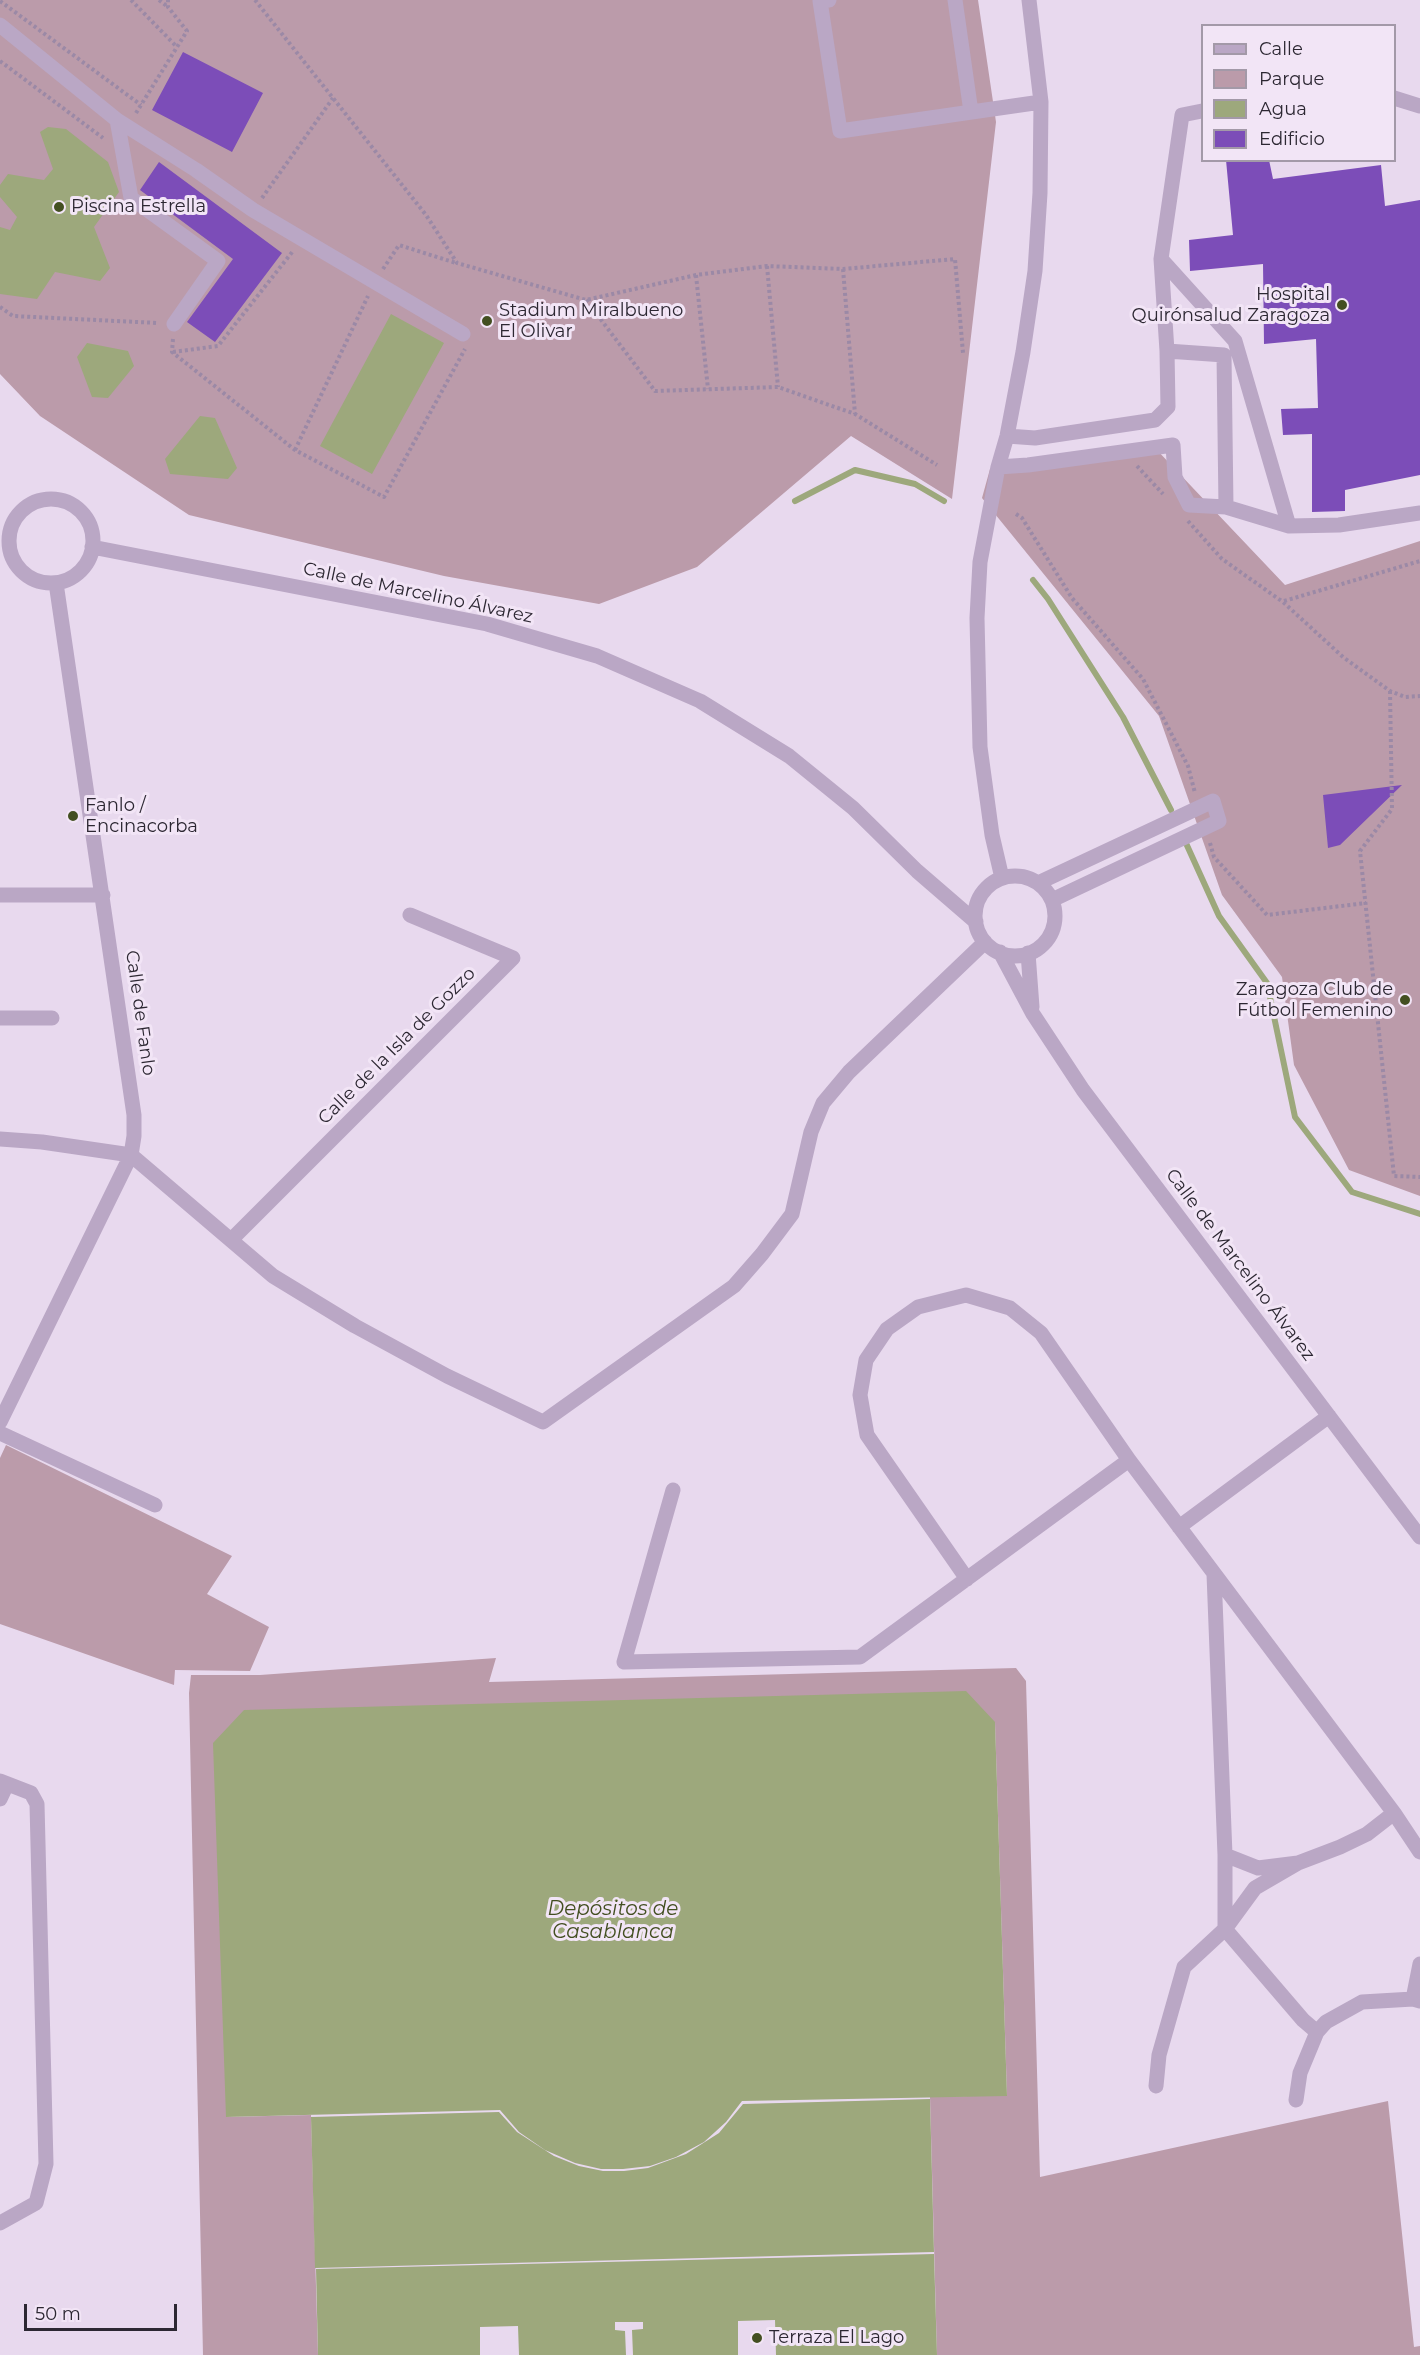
<!DOCTYPE html>
<meta charset="utf-8">
<style>
body{margin:0}
#map{position:relative;width:1420px;height:2355px;overflow:hidden;background:#e8d9ee;font-family:Montserrat,sans-serif}
canvas{display:block}
.legend{position:absolute;left:1201px;top:24px;width:195px;height:138px;box-sizing:border-box;background:#f2e5f6;border:2px solid #a399a8;margin:0;padding:8px 10px;list-style:none;font-size:18px;color:#2c2732}
.legend li{display:flex;align-items:center;gap:12px;height:30px}
.legend b{width:30px;border:2px solid #a399a8}
.scale{position:absolute;left:24px;top:2304px;width:153px;height:27px;box-sizing:border-box;border:3px solid #2c2732;border-top:0;padding-left:8px;font-size:18px;line-height:21px;white-space:nowrap;color:#2c2732;-webkit-text-stroke:4px #f2e5f6;paint-order:stroke}
</style>
<div id="map">
<canvas width="1420" height="2355"></canvas>
<ul class="legend">
<li><b style="height:8px;background:#baa7c5"></b>Calle</li>
<li><b style="height:16px;background:#bb9baa"></b>Parque</li>
<li><b style="height:16px;background:#9da87c"></b>Agua</li>
<li><b style="height:16px;background:#7c4db8"></b>Edificio</li>
</ul>
<div class="scale">50 m</div>
</div>
<script>
const c = document.querySelector('canvas').getContext('2d');
c.lineJoin = 'round';
function fillPath(path, color) {
  c.fillStyle = color;
  c.fill(path, 'evenodd');
}
function poly(rows) {
  const path = new Path2D();
  for (const r of rows) {
    if (r.length === 3) {
      path.moveTo(r[0] + r[2], r[1]);
      path.arc(r[0], r[1], r[2], 0, 2 * Math.PI);
      continue;
    }
    path.moveTo(r[0], r[1]);
    for (let i = 2; i < r.length; i += 2) path.lineTo(r[i], r[i + 1]);
  }
  return path;
}
function stroke(path, color, width, dash) {
  c.strokeStyle = color;
  c.lineWidth = width;
  c.lineCap = dash ? 'butt' : 'round';
  c.setLineDash(dash || []);
  c.stroke(path);
}
function label(font, color, halo, rows, align = 'center') {
  c.font = font + ' Montserrat,sans-serif';
  c.lineWidth = 6;
  c.setLineDash([]);
  c.textBaseline = 'middle';
  c.strokeStyle = halo;
  c.fillStyle = color;
  for (const [text, x, y, turn = 0] of rows) {
    c.save();
    c.translate(x, y);
    c.rotate((+turn || 0) * Math.PI / 180);
    c.textAlign = isNaN(turn) ? turn : align;
    if (halo) c.strokeText(text, 0, 0);
    c.fillText(text, 0, 0);
    c.restore();
  }
}
const green = poly([
 [0,0,978,0,996,122,952,499,851,436,697,567,599,604,444,576,189,515,40,416,0,374],
 [1155,448,1285,585,1420,541,1420,1196,1349,1170,1294,1065,1282,977,1222,895,1159,716,982,498,990,469],
 [6,1445,232,1556,207,1594,269,1627,250,1671,175,1670,174,1685,0,1624,0,1458],
 [496,1658,489,1682,1016,1668,1026,1681,1040,2177,1388,2101,1414,2347,1420,2346,1420,2355,937,2355,930,2097,1007,2095,995,1722,226,2117,311,2115,318,2355,203,2355,189,1693,191,1675,260,1675]
]);
const water = poly([
 [48,127,66,129,108,162,119,192,94,227,110,268,100,281,55,272,37,299,0,294,0,227,10,230,17,217,0,197,0,185,8,174,44,180,53,169,40,132],
 [391,314,444,343,372,474,320,446],
 [87,343,128,351,134,366,108,398,92,397,77,357],
 [200,416,215,418,237,468,228,479,170,474,165,459],
 [966,1691,995,1722,1007,2096,742,2101,726,2122,704,2142,676,2157,650,2166,623,2169,601,2169,575,2163,545,2150,519,2132,500,2110,226,2117,213,1743,244,1710],
 [930,2099,934,2252,315,2268,311,2117,499,2112,517,2132,554,2156,579,2166,603,2171,624,2171,648,2168,686,2154,719,2133,743,2104],
 [934,2254,937,2355,318,2355,316,2269]
]);
const pier = poly([
 [775,2320,776,2355,738,2355,738,2321],
 [615,2322,643,2322,643,2329,632,2330,633,2355,626,2355,625,2331,615,2330],
 [518,2326,519,2355,480,2355,480,2327]
]);
const stream = poly([
 [795,501,855,470,915,484,944,501],
 [1033,580,1048,599,1123,717,1171,810],
 [1185,841,1219,916,1267,983,1295,1117,1352,1192,1420,1214]
]);
const building = poly([
 [183,52,263,93,232,152,152,110],
 [1226,160,1269,160,1273,179,1381,165,1385,206,1420,200,1420,475,1345,490,1345,511,1312,512,1312,434,1283,435,1281,409,1318,408,1316,339,1264,344,1263,264,1190,271,1189,240,1233,235],
 [159,162,282,253,215,342,187,322,233,259,140,190],
 [1402,785,1340,845,1328,848,1323,795]
]);
const path = poly([
 [131,0,177,47],
 [159,0,168,7],
 [255,0,426,215,457,263,586,300,696,275,767,266,843,269,955,259,963,353],
 [0,1,141,105],
 [0,61,103,138],
 [136,113,187,31,168,7,168,0],
 [262,198,333,98],
 [767,266,778,387],
 [383,269,399,245,456,263],
 [843,269,855,414],
 [696,275,708,389],
 [586,300,655,391,778,387,855,414,937,465],
 [0,307,13,316,158,323],
 [173,339,172,352,295,450,384,497,465,349],
 [173,352,218,346,293,251],
 [295,450,368,296],
 [1137,466,1163,494],
 [1016,514,1022,518,1072,598,1143,679,1188,766,1195,793],
 [1188,521,1222,559,1283,602,1343,657,1390,691,1405,697,1420,696],
 [1284,601,1420,561],
 [1390,691,1392,809,1360,851,1394,1176,1420,1177],
 [1210,843,1214,857,1267,915,1366,903]
]);
const minor = poly([
 [829,0,820,1,840,131,1041,102],
 [955,0,971,112],
 [0,25,117,120,196,170,253,210,463,334],
 [1394,98,1420,106],
 [1202,111,1182,115,1161,259,1235,341,1289,526,1339,525,1420,513],
 [117,120,131,198,218,261,174,324],
 [1161,259,1167,351],
 [998,467,1028,465,1173,445,1175,477,1189,505,1226,507,1224,355,1167,351,1168,407,1155,420,1035,438,1007,436],
 [51,541,42],
 [1226,507,1289,526],
 [92,547,487,624,597,656,700,701,789,756,853,808,917,871,976,922],
 [1015,916,40],
 [1002,878,992,835,980,747,977,618,980,562,998,467,1007,436,1023,352,1035,271,1040,193,1041,102,1029,0],
 [1038,883,1213,801,1219,821,1052,900],
 [0,895,103,895],
 [1000,952,1033,1014,1083,1090,1420,1537],
 [1028,953,1032,1007],
 [0,1018,52,1018],
 [0,1139,42,1142,131,1155,273,1276,355,1326,447,1376,543,1422,734,1286,762,1254,792,1214,811,1132,823,1103,849,1072,985,942],
 [231,1240,513,958,410,915],
 [0,1422,131,1155,134,1136,134,1115,56,583],
 [0,1433,155,1505],
 [673,1490,624,1662,860,1657,1129,1460],
 [1179,1527,1329,1416],
 [1214,1574,1225,1855,1225,1929,1303,2020,1317,2032],
 [967,1579,867,1435,860,1395,866,1360,887,1329,918,1307,966,1295,1010,1308,1041,1333,1129,1460,1394,1813,1420,1852],
 [0,1781,31,1793,37,1804,46,2164,36,2203,0,2223],
 [0,1799,7,1784],
 [1225,1855,1258,1868,1298,1863,1340,1847,1367,1834,1394,1813],
 [1413,1999,1420,1964],
 [1156,2086,1159,2055,1184,1967,1225,1929,1255,1888,1298,1863],
 [1296,2100,1300,2073,1317,2032,1326,2022,1362,2002,1413,1999,1420,2001]
]);
const markers = [
 [59,207,6,"#434f21"],
 [1342,305,6,"#434f21"],
 [487,321,6,"#434f21"],
 [73,816,6,"#434f21"],
 [1405,1000,6,"#434f21"],
 [757,2338,6,"#434f21"]
];
const poiNames = [
 ["Piscina Estrella",71,207],
 ["Hospital",1330,295,"right"],
 ["Quirónsalud Zaragoza",1330,316,"right"],
 ["Stadium Miralbueno",499,311],
 ["El Olivar",499,332],
 ["Fanlo /",85,806],
 ["Encinacorba",85,827],
 ["Zaragoza Club de",1393,990,"right"],
 ["Fútbol Femenino",1393,1011,"right"],
 ["Terraza El Lago",769,2338]
];
const streetNames = [
 ["Calle de Marcelino Álvarez",418,593,12],
 ["Calle de Fanlo",140,1013,82],
 ["Calle de la Isla de Gozzo",397,1046,-45],
 ["Calle de Marcelino Álvarez",1240,1265,53]
];
const waterNames = [
 ["Depósitos de",613,1909],
 ["Casablanca",613,1932]
];
fillPath(green, '#bb9baa');
fillPath(water, '#9da87c');
fillPath(pier, '#e8d9ee');
stroke(stream, '#9da87c', 6);
fillPath(building, '#7c4db8');
stroke(path, '#9b89a6', 4, [3, 3]);
stroke(minor, '#baa7c5', 15);
for (const [x, y, r, color] of markers) {
  const dot = new Path2D();
  dot.arc(x, y, r, 0, 2 * Math.PI);
  c.fillStyle = color;
  c.fill(dot);
  stroke(dot, '#f2e5f6', 2);
}
label('18px', '#2c2732', '#f2e5f6', poiNames, 'left');
label('18px', '#2c2732', '#f2e5f6', streetNames);
label('italic 20px', '#434f21', '#f2e5f6', waterNames);
</script>
